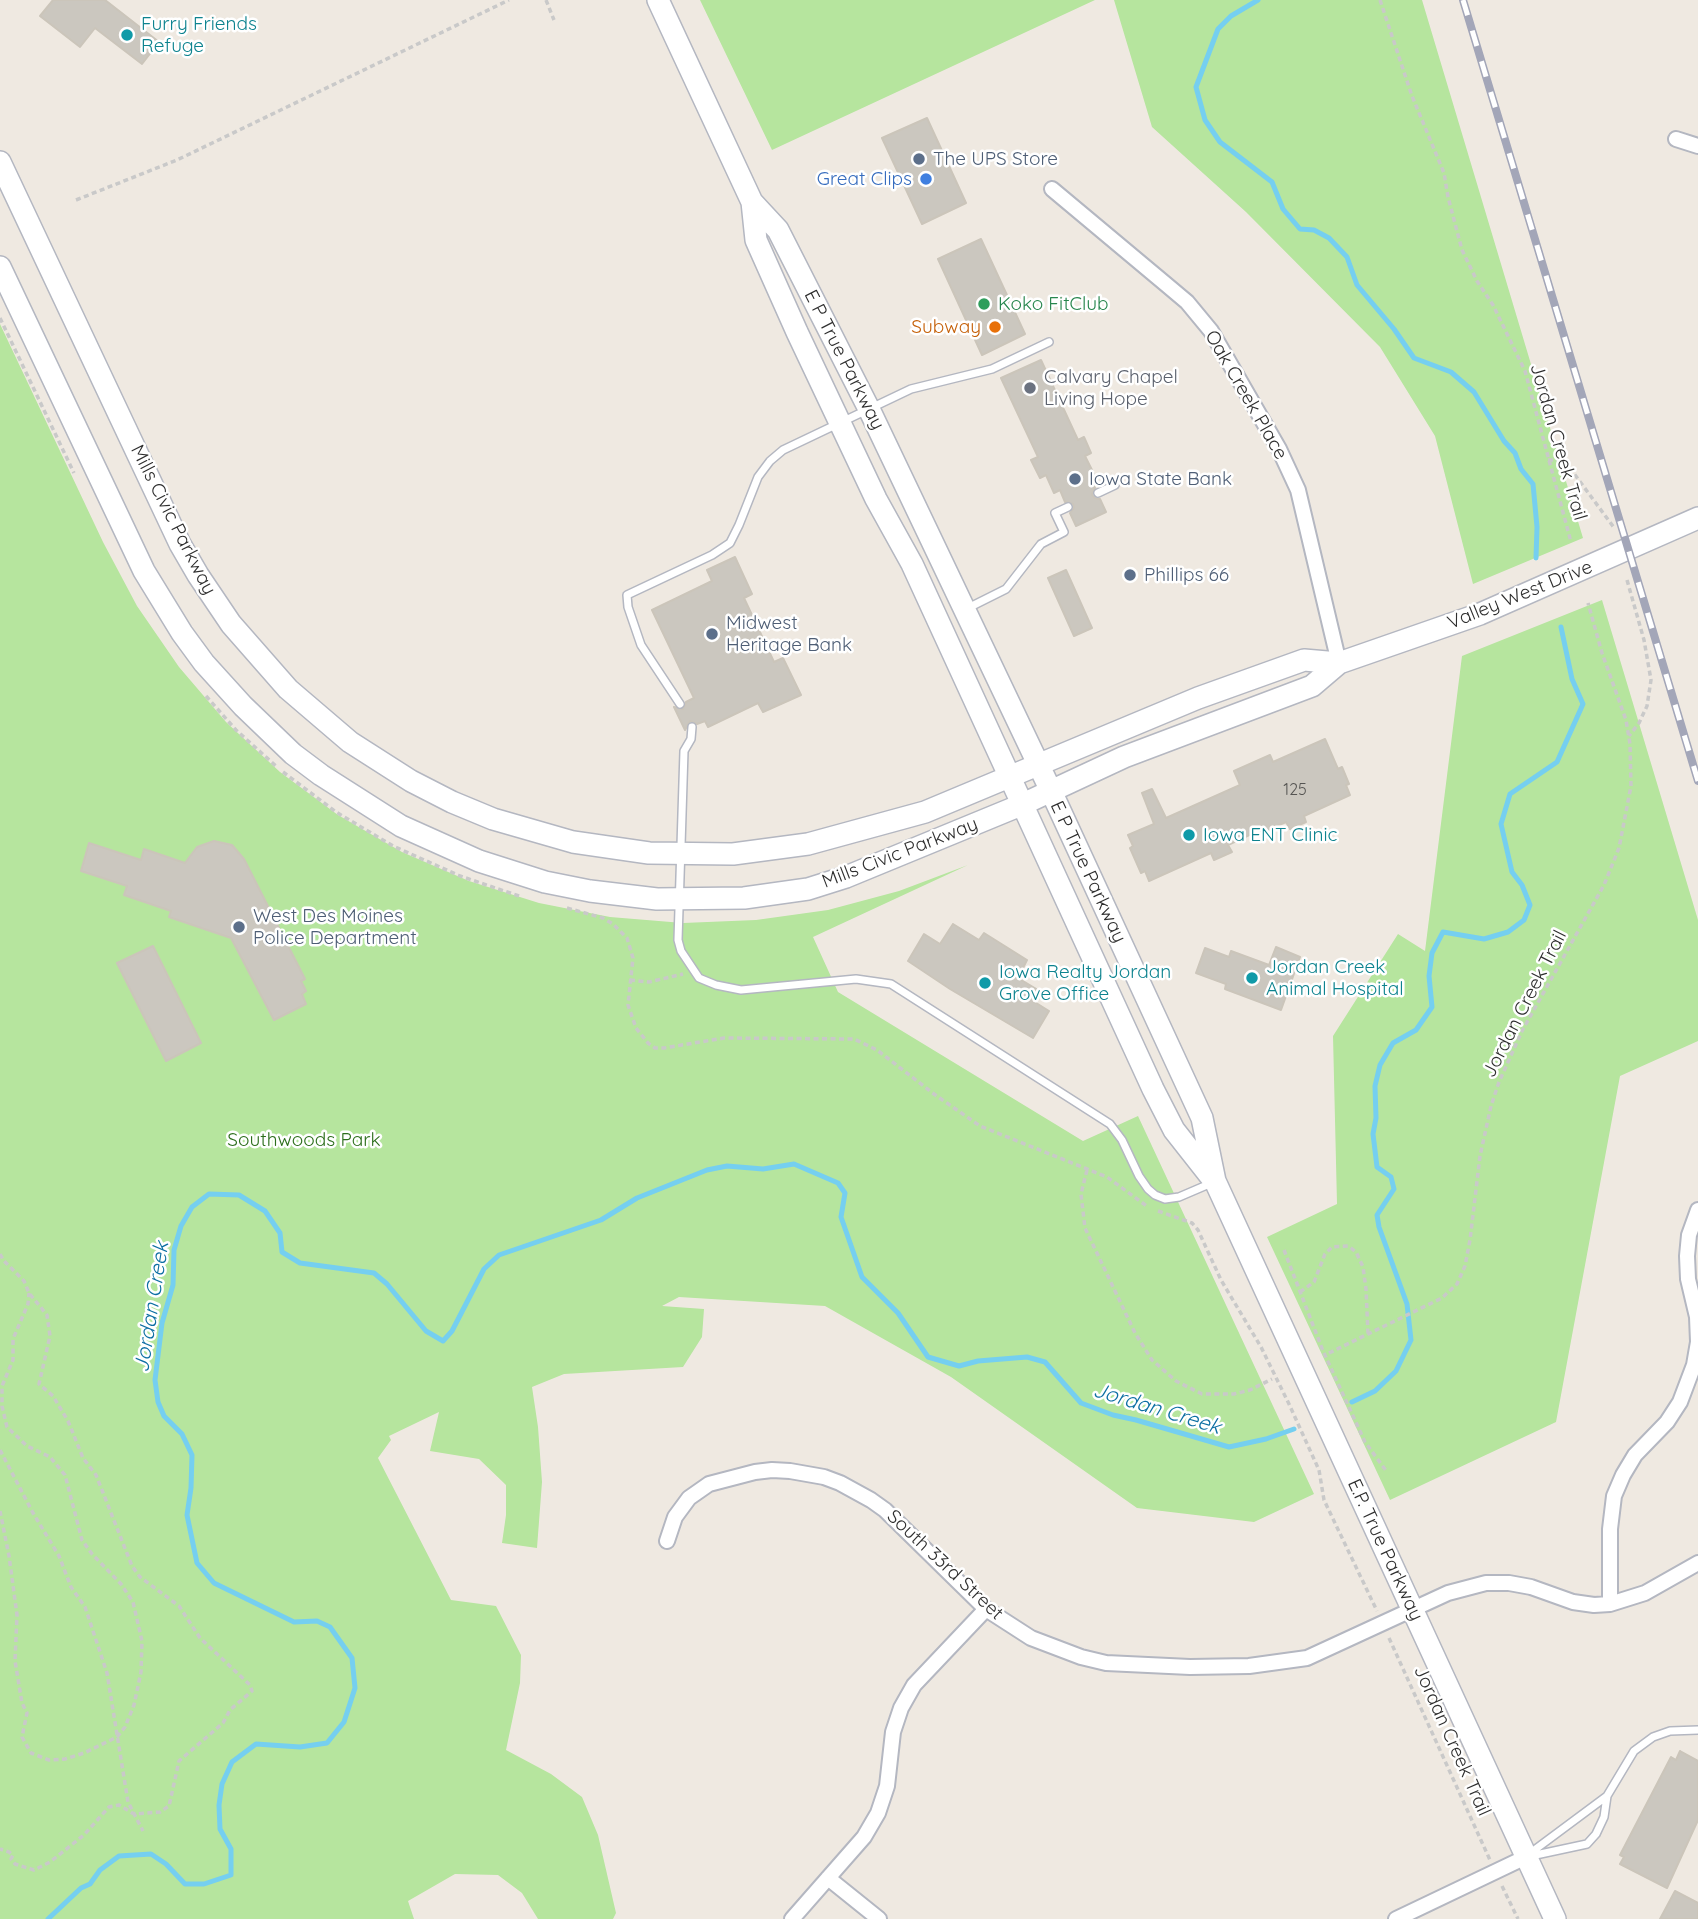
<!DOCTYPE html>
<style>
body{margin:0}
canvas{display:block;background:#efe9e1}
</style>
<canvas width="1698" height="1919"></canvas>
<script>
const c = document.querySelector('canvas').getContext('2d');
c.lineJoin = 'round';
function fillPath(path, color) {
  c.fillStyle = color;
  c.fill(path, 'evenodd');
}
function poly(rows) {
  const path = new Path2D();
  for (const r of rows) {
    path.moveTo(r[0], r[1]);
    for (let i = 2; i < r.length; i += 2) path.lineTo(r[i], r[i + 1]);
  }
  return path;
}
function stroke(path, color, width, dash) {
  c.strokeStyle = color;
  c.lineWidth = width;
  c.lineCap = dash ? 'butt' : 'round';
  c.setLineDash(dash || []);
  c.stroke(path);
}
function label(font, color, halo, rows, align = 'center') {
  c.font = font + ' Quicksand,sans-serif';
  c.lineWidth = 5;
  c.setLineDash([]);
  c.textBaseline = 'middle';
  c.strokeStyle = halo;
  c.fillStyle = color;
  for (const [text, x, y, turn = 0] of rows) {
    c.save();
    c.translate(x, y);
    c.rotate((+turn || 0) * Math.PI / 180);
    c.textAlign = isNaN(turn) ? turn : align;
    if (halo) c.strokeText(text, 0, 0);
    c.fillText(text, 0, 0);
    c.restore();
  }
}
const green = poly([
 [700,0,1095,0,772,150],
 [1114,0,1422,0,1583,538,1473,584,1435,436,1380,347,1246,212,1152,127],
 [0,324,103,542,137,606,179,667,226,722,280,772,338,815,402,852,469,881,539,903,610,917,683,923,756,920,828,910,899,891,968,865,813,937,838,992,1083,1141,1138,1116,1314,1494,1254,1522,1137,1508,951,1377,825,1306,679,1297,662,1306,704,1309,702,1337,683,1367,564,1374,532,1387,538,1427,542,1482,537,1548,502,1543,506,1515,506,1485,479,1459,430,1451,439,1412,389,1436,391,1440,378,1458,451,1600,496,1606,521,1655,520,1683,506,1750,551,1774,582,1797,598,1835,616,1913,613,1919,538,1919,522,1893,498,1875,455,1874,408,1901,414,1919,0,1919],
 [1602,600,1698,920,1698,1041,1620,1076,1556,1422,1390,1500,1267,1237,1337,1204,1333,1036,1398,934,1425,951,1462,656]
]);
const stream = poly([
 [1258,0,1231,16,1218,29,1196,87,1205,120,1220,142,1272,182,1283,209,1300,229,1314,230,1329,238,1347,257,1357,285,1394,329,1414,358,1451,372,1474,392,1504,441,1515,453,1521,469,1533,484,1537,527,1536,558],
 [1352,1402,1375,1391,1396,1371,1411,1340,1407,1304,1379,1227,1377,1215,1394,1189,1391,1177,1377,1167,1373,1134,1376,1118,1375,1086,1380,1065,1393,1043,1416,1030,1432,1007,1429,976,1432,953,1443,932,1484,939,1508,932,1524,920,1530,905,1522,885,1512,872,1501,824,1510,794,1557,762,1583,704,1572,679,1561,627],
 [48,1919,81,1888,90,1884,100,1870,119,1856,151,1854,166,1864,185,1884,204,1884,231,1875,231,1849,220,1829,219,1805,222,1784,232,1762,256,1744,300,1747,327,1743,344,1722,355,1688,352,1658,330,1627,317,1621,294,1622,214,1583,197,1563,187,1515,191,1488,192,1455,182,1434,164,1416,158,1402,155,1380,162,1323,173,1285,174,1250,181,1226,192,1207,209,1194,239,1195,265,1211,280,1233,282,1252,300,1263,374,1273,387,1284,426,1331,443,1341,452,1331,484,1269,499,1255,601,1220,637,1198,707,1170,727,1166,763,1169,794,1164,838,1183,845,1193,841,1217,862,1277,898,1313,928,1357,959,1366,978,1361,1027,1357,1045,1362,1081,1403,1113,1415,1136,1420,1229,1447,1266,1439,1294,1429]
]);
const building = poly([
 [53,0,105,0,159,42,142,64,95,28,80,47,40,16,53,0],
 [927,118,966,203,922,224,882,138,927,118],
 [981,239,1025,334,982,355,938,259,981,239],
 [1041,360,1078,440,1084,437,1091,453,1085,456,1094,474,1090,476,1095,488,1092,495,1095,498,1100,499,1106,512,1076,526,1070,513,1074,508,1073,504,1065,502,1060,490,1054,493,1046,475,1040,478,1031,460,1038,457,1001,378,1041,360],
 [735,557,752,594,744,598,774,662,783,658,801,695,763,712,758,703,708,727,705,721,697,724,690,721,685,730,674,707,683,709,686,702,694,698,652,610,712,581,707,570,735,557],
 [1066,570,1092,628,1074,636,1048,578,1066,570],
 [1325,739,1338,769,1342,767,1349,784,1346,785,1350,795,1304,816,1306,822,1290,829,1286,822,1261,833,1260,830,1228,845,1232,852,1214,860,1211,853,1149,881,1145,871,1141,873,1130,848,1133,846,1128,835,1154,824,1142,793,1152,789,1166,818,1240,785,1234,771,1270,755,1273,762,1325,739],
 [214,841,232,845,244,859,305,979,301,981,306,991,302,994,306,1004,274,1020,231,938,169,917,171,911,124,895,127,886,81,871,89,843,141,860,144,849,185,863,197,847,214,841],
 [953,924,979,940,984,933,1027,960,1018,978,1038,990,1033,1001,1049,1011,1033,1038,950,989,908,961,924,934,940,944,953,924],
 [153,946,201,1043,166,1061,117,963,153,946],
 [1276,947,1300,957,1281,1010,1225,989,1226,984,1196,973,1205,948,1229,957,1231,951,1269,965,1276,947],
 [1680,1751,1698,1761,1698,1820,1667,1888,1620,1864,1624,1857,1620,1855,1671,1757,1676,1760,1680,1751],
 [1675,1891,1698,1903,1698,1919,1660,1919,1675,1891]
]);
const path = poly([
 [546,0,554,20],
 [1380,0,1412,96,1444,173,1448,197,1462,250,1477,281,1493,305,1525,371,1571,542],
 [76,200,177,160,509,0],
 [0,318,74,473],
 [1548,460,1564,460,1615,529],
 [1627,580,1644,640,1651,680,1647,706,1639,723,1629,736],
 [206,696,236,730,277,767],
 [283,772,336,812,393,846,460,876,522,897],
 [567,908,603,918,613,924,627,938,633,958,628,1005,636,1028,648,1043,655,1048,664,1048,724,1038,854,1039,877,1050,934,1094,980,1126,1107,1177,1148,1207],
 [630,980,649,982,683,974],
 [1087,1170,1081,1194,1085,1228,1135,1333,1152,1360,1176,1381,1202,1394,1234,1394,1250,1390,1272,1379],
 [1158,1211,1192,1223,1198,1230,1221,1280,1261,1347,1289,1404,1319,1470,1324,1500,1377,1611],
 [1284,1250,1323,1351,1365,1442,1387,1472],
 [0,1254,4,1261,24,1281,29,1293,47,1315,50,1336,39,1384,53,1396,68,1421,83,1458,96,1475,132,1566,140,1577,179,1606,200,1638,250,1685,252,1691,230,1710,223,1723,179,1761,169,1806,160,1812,134,1814,119,1805,109,1807,84,1835,50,1862,34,1870,15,1864,11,1859,13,1855,9,1852,0,1849],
 [1300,1292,1314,1282,1325,1254,1332,1247,1348,1246,1356,1252,1363,1267,1366,1289,1368,1334],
 [1329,1353,1442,1298,1457,1284,1465,1266,1470,1240,1480,1156,1491,1106,1499,1082,1522,1031,1604,885,1619,848,1631,786,1630,744,1626,720,1602,653,1588,603],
 [0,1450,33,1513,59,1556,71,1587,85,1607,107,1673,128,1802,143,1831],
 [0,1511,9,1556,17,1615,15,1661,22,1703,27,1713,22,1737,31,1753,49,1760,65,1759,84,1753,117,1737,125,1727,134,1705,141,1672,142,1641,133,1602,121,1584,92,1554,82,1540,65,1475,50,1457,27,1446,7,1427,2,1406,2,1386,13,1360,13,1339,28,1304,29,1293],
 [1389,1638,1490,1860],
 [1502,1886,1518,1919]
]);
const lane = poly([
 [1098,493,1115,485],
 [966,609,1006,589,1041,544,1064,532,1055,513,1068,507],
 [680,704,641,645,628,607,627,595,712,555,730,543,739,525,758,477,770,461,783,450,911,389,992,369,1049,342],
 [692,727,691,739,684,751,678,940,681,951,699,978,716,985,741,990,856,979,891,984,1110,1124,1122,1140,1139,1176,1148,1189,1155,1195,1165,1199,1179,1197,1214,1182],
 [1529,1854,1607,1796,1634,1751,1653,1737,1670,1731,1698,1730],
 [1531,1856,1587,1844,1596,1834,1604,1817,1607,1796]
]);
const street = poly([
 [1676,139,1698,146],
 [1052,189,1168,286,1187,302,1211,331,1279,449,1298,490,1339,663],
 [667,1541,675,1517,689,1498,709,1484,755,1472,772,1470,790,1471,824,1477,840,1483,871,1500,885,1510,986,1609,1031,1638,1081,1657,1106,1663,1190,1667,1249,1666,1307,1658,1448,1593,1486,1583,1509,1583,1531,1587,1573,1602,1594,1605,1610,1604,1645,1593,1698,1563],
 [1610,1604,1610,1529,1614,1496,1623,1475,1635,1455,1667,1422,1680,1402,1694,1365,1698,1342,1697,1317,1688,1279,1687,1256,1689,1235,1698,1210],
 [828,1878,879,1919],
 [792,1919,864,1837,878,1813,887,1786,893,1732,901,1708,914,1685,986,1609],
 [1396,1919,1526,1857]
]);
const secondary = poly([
 [658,0,752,202,778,230,869,409,1051,791,1202,1118,1215,1181,1555,1919],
 [0,162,180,544,198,575,231,624,288,689,350,742,411,781,452,802,493,819,573,842,649,853,733,854,808,844,925,812,1198,698,1304,660,1339,663],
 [752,202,756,240,797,332,876,499,912,564,1153,1089,1174,1130,1211,1177],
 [0,267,144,571,182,633,204,663,243,706,293,754,321,775,401,826,479,861,545,882,590,891,657,899,744,898,808,889,846,877,1021,805,1124,757,1312,686,1339,663,1480,614,1698,518]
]);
const rail = poly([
 [1463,0,1698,781]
]);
const markers = [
 [127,35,7,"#0f9aa8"],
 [919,159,7,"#5c6f8a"],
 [926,179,7,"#3f7fe0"],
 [984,304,7,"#2e9e5b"],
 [995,327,7,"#e8710a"],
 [1030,388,7,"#6b7280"],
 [1075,479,7,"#5c6f8a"],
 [1130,575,7,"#5c6f8a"],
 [712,634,7,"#5c6f8a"],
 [1189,835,7,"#0f9aa8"],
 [239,927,7,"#5c6f8a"],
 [1252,978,7,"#0f9aa8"],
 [985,983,7,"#0f9aa8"]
];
const numberNames = [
 ["125",1295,790]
];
const cultureNames = [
 ["Furry Friends",141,24],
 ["Refuge",141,46],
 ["Iowa ENT Clinic",1203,835],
 ["Jordan Creek",1266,967],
 ["Animal Hospital",1266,989],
 ["Iowa Realty Jordan",999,972],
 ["Grove Office",999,994]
];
const serviceNames = [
 ["The UPS Store",933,159],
 ["Iowa State Bank",1089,479],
 ["Phillips 66",1144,575],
 ["Midwest",726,623],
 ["Heritage Bank",726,645],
 ["West Des Moines",253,916],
 ["Police Department",253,938]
];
const shopNames = [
 ["Great Clips",912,179]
];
const leisureNames = [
 ["Koko FitClub",998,304]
];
const foodNames = [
 ["Subway",981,327]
];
const streetNames = [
 ["E P True Parkway",844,360,63],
 ["Oak Creek Place",1246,395,60],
 ["Jordan Creek Trail",1558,442,74],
 ["Mills Civic Parkway",173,520,63],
 ["Valley West Drive",1520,595,-22],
 ["Mills Civic Parkway",900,853,-21],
 ["E P True Parkway",1088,872,65],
 ["Jordan Creek Trail",1525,1004,-63],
 ["E.P. True Parkway",1385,1550,65],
 ["South 33rd Street",945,1565,43],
 ["Jordan Creek Trail",1452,1741,66]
];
const worshipNames = [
 ["Calvary Chapel",1044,377],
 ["Living Hope",1044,399]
];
const parkNames = [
 ["Southwoods Park",304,1140]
];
const waterNames = [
 ["Jordan Creek",152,1307,-81],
 ["Jordan Creek",1157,1409,17]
];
fillPath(green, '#b6e59e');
stroke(stream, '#75cff0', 5);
fillPath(building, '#cbc7bf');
stroke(building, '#cbc5ba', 2);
stroke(lane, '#b4b7c1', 10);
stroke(street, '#b4b7c1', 18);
stroke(secondary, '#b4b7c1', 24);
stroke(path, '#c9c9c9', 3.5, [5, 3.5]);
stroke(lane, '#fff', 7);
stroke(street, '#fff', 14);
stroke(secondary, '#fff', 21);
stroke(rail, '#a3a6b8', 8);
stroke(rail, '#fff', 5, [16]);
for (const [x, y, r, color] of markers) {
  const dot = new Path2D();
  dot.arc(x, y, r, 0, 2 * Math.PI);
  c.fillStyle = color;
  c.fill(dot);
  stroke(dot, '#fff', 2.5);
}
label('16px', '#555452', null, numberNames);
label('19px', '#0d838f', '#fff', cultureNames, 'left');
label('19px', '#4e5e75', '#fff', serviceNames, 'left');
label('19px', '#366cbe', '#fff', shopNames, 'right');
label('19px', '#27864d', '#fff', leisureNames, 'left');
label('19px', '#c56008', '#fff', foodNames, 'right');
label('19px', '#2e2e2e', '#fff', streetNames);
label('19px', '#5b616d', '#fff', worshipNames, 'left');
label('19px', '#2c6e1b', '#fff', parkNames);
label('italic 21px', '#0d6fa3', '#fff', waterNames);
</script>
